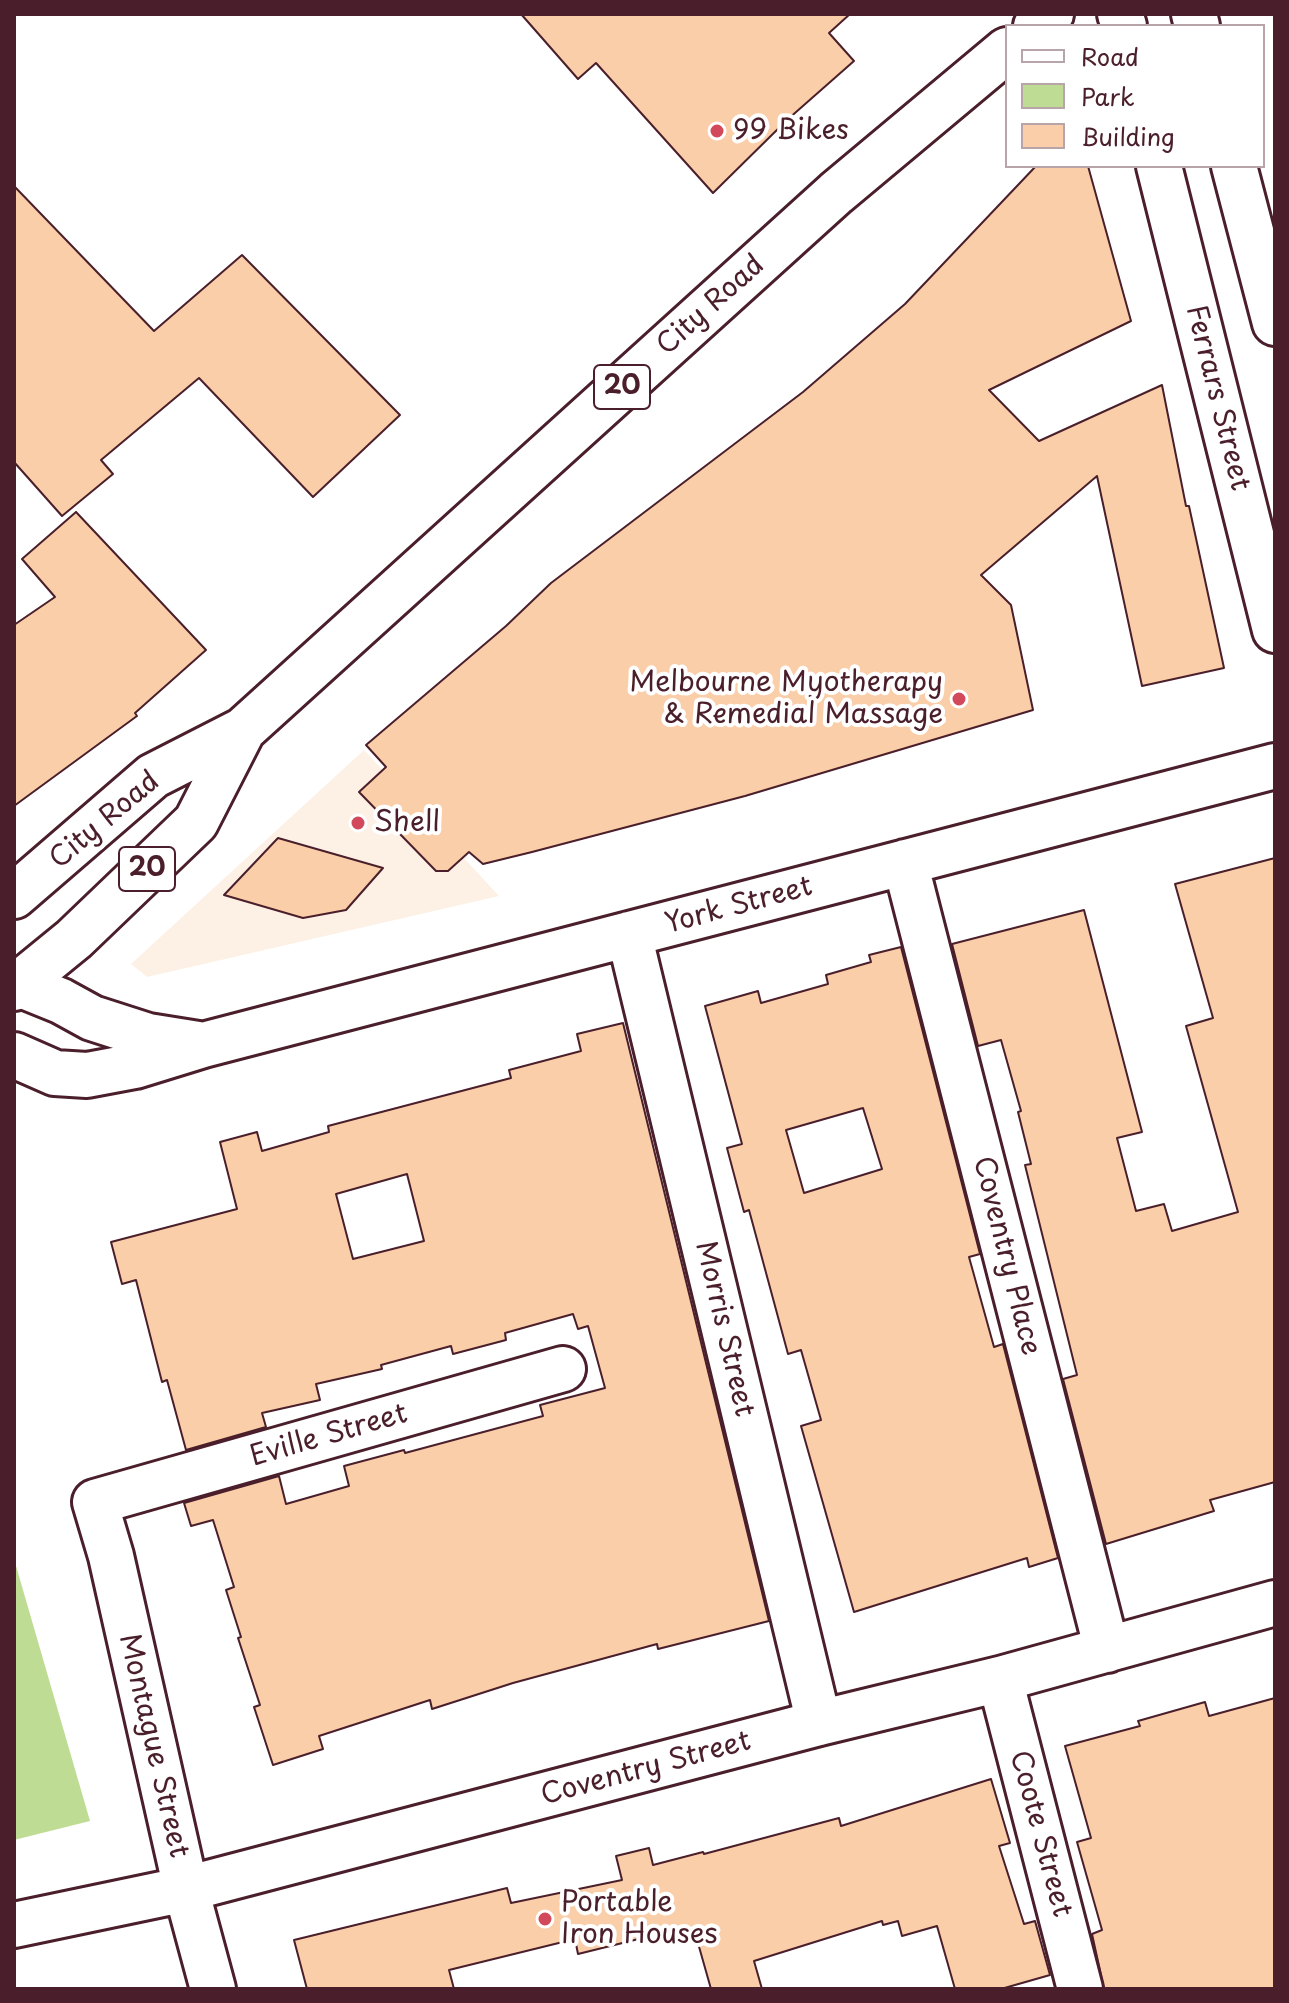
<!DOCTYPE html>
<style>
body{margin:0}
#map{position:relative;width:1289px;height:2003px;overflow:hidden;background:#fff;font-family:"Playpen Sans",sans-serif}
canvas{display:block}
.frame{position:absolute;inset:0;border:16px solid #4a1f2b;pointer-events:none}
.legend{position:absolute;left:1005px;top:24px;width:260px;height:144px;box-sizing:border-box;background:#fff;border:2px solid #b7a5aa;margin:0;padding:10px 14px;list-style:none;font-size:24px;color:#4a1f2b}
.legend li{display:flex;align-items:center;gap:16px;height:40px}
.legend b{width:40px;border:2px solid #b7a5aa}
</style>
<div id="map">
<canvas width="1289" height="2003"></canvas>
<div class="frame"></div>
<ul class="legend">
<li><b style="height:10px;background:#fff"></b>Road</li>
<li><b style="height:22px;background:#bedc94"></b>Park</li>
<li><b style="height:22px;background:#f9cea8"></b>Building</li>
</ul>
</div>
<script>
const c = document.querySelector('canvas').getContext('2d');
c.lineJoin = 'round';
function fillPath(path, color) {
  c.fillStyle = color;
  c.fill(path, 'evenodd');
}
function poly(rows) {
  const path = new Path2D();
  for (const r of rows) {
    path.moveTo(r[0], r[1]);
    for (let i = 2; i < r.length; i += 2) path.lineTo(r[i], r[i + 1]);
  }
  return path;
}
function stroke(path, color, width, dash) {
  c.strokeStyle = color;
  c.lineWidth = width;
  c.lineCap = dash ? 'butt' : 'round';
  c.setLineDash(dash || []);
  c.stroke(path);
}
function label(font, color, halo, rows, align = 'center') {
  c.font = font + ' "Playpen Sans",sans-serif';
  c.lineWidth = 8;
  c.setLineDash([]);
  c.textBaseline = 'middle';
  c.strokeStyle = halo;
  c.fillStyle = color;
  for (const [text, x, y, turn = 0] of rows) {
    c.save();
    c.translate(x, y);
    c.rotate((+turn || 0) * Math.PI / 180);
    c.textAlign = isNaN(turn) ? turn : align;
    if (halo) c.strokeText(text, 0, 0);
    c.fillText(text, 0, 0);
    c.restore();
  }
}
const built = poly([
 [364,750,499,896,147,977,131,964]
]);
const green = poly([
 [14,1559,90,1821,14,1840]
]);
const building = poly([
 [521,14,850,14,829,33,854,61,787,120,713,193,596,63,578,79,521,14],
 [1036,166,1088,166,1131,321,989,390,1039,441,1162,385,1186,506,1189,506,1224,668,1142,686,1097,476,981,575,1011,605,1033,710,745,796,532,852,483,864,469,852,448,871,436,871,359,792,386,767,366,745,506,626,551,583,803,392,905,304,1036,166],
 [14,186,154,331,242,255,400,415,313,497,199,378,101,460,113,474,62,516,14,462,14,186],
 [76,512,206,650,135,713,137,716,14,806,14,625,55,597,22,559,76,512],
 [278,838,383,868,346,910,303,918,224,895,278,838],
 [1275,858,1275,1482,1210,1500,1214,1511,1106,1544,1063,1379,1077,1375,1025,1165,1031,1164,1018,1112,1021,1111,1001,1040,978,1046,952,944,1084,910,1142,1132,1117,1138,1136,1211,1164,1204,1172,1231,1238,1212,1186,1026,1213,1018,1175,884,1275,858],
 [901,947,980,1254,969,1257,994,1347,1003,1344,1058,1558,1029,1567,1027,1558,854,1612,801,1426,821,1420,801,1350,788,1354,749,1210,744,1212,727,1148,742,1144,705,1006,758,991,761,1003,828,984,826,975,871,962,869,955,901,947],
 [863,1108,882,1169,804,1193,786,1130,863,1108],
 [623,1023,769,1621,658,1649,657,1644,513,1683,432,1709,430,1700,319,1736,323,1749,273,1765,254,1707,260,1705,238,1638,241,1637,226,1590,234,1587,213,1520,191,1526,184,1503,279,1476,286,1504,349,1486,344,1466,404,1450,405,1453,543,1416,540,1405,605,1388,588,1326,578,1329,573,1314,505,1333,506,1340,453,1354,451,1346,381,1365,382,1369,316,1384,320,1400,262,1413,266,1427,186,1450,167,1380,162,1382,136,1280,122,1284,111,1242,237,1209,220,1142,257,1132,262,1151,329,1132,328,1126,511,1078,509,1070,581,1051,577,1034,623,1023],
 [407,1174,424,1241,353,1259,336,1194,407,1174],
 [1275,1698,1275,1989,1104,1989,1092,1934,1102,1930,1077,1842,1091,1838,1065,1746,1140,1726,1138,1721,1205,1702,1209,1716,1275,1698],
 [991,1779,1010,1843,999,1846,1024,1924,1035,1921,1050,1975,1001,1989,955,1989,937,1926,902,1936,898,1921,883,1925,882,1921,754,1961,762,1989,711,1989,694,1929,676,1934,675,1930,578,1954,575,1939,449,1970,454,1989,307,1989,294,1940,507,1888,511,1903,622,1880,616,1856,649,1848,653,1865,703,1852,704,1854,839,1818,841,1826,991,1779]
]);
const minor = poly([
 [905,862,1107,1650],
 [629,934,819,1723],
 [19,984,61,1001,92,1018,148,1036,198,1044],
 [14,1055,55,1073,87,1075,135,1066,203,1045,1275,766],
 [1000,1679,1080,1989],
 [14,1925,186,1889,819,1723,1000,1679,1275,1603],
 [213,1989,186,1889,111,1556,95,1502,563,1369]
]);
const major = poly([
 [1120,14,1124,26],
 [1194,14,1197,26],
 [1036,26,1051,14],
 [1159,166,1275,630],
 [1234,166,1275,323],
 [14,896,153,776,243,730,836,193,1007,50],
 [14,988,74,939,196,822,243,730]
]);
const markers = [
 [717,131,8,"#d1495b"],
 [959,699,8,"#d1495b"],
 [358,823,8,"#d1495b"],
 [545,1919,8,"#d1495b"]
];
const shields = [
 [622,387,56],
 [147,869,56]
];
const shieldNames = [
 ["20",622,387],
 ["20",147,869]
];
const poiNames = [
 ["99 Bikes",733,131],
 ["Melbourne Myotherapy",943,683,"right"],
 ["& Remedial Massage",943,715,"right"],
 ["Shell",374,823],
 ["Portable",561,1903],
 ["Iron Houses",561,1935]
];
const streetNames = [
 ["City Road",711,306,-42],
 ["Ferrars Street",1217,398,76],
 ["City Road",105,821,-40],
 ["York Street",739,906,-15],
 ["Coventry Place",1006,1256,76],
 ["Morris Street",724,1329,77],
 ["Eville Street",329,1436,-16],
 ["Montague Street",153,1746,77],
 ["Coventry Street",646,1769,-15],
 ["Coote Street",1040,1834,75]
];
fillPath(built, '#fdf0e5');
fillPath(green, '#bedc94');
fillPath(building, '#f9cea8');
stroke(building, '#4a1f2b', 2);
stroke(minor, '#4a1f2b', 50);
stroke(major, '#4a1f2b', 50);
stroke(minor, '#fff', 44);
stroke(major, '#fff', 44);
for (const [x, y, r, color] of markers) {
  const dot = new Path2D();
  dot.arc(x, y, r, 0, 2 * Math.PI);
  c.fillStyle = color;
  c.fill(dot);
  stroke(dot, '#fff', 3);
}
for (const [x, y, w] of shields) {
  const box = new Path2D();
  box.roundRect(x - w / 2, y - 22, w, 44, 6);
  c.fillStyle = '#fff';
  c.fill(box);
  stroke(box, '#4a1f2b', 2);
}
label('bold 26px', '#4a1f2b', null, shieldNames);
label('28px', '#4a1f2b', '#fff', poiNames, 'left');
label('28px', '#4a1f2b', '#fff', streetNames);
</script>
